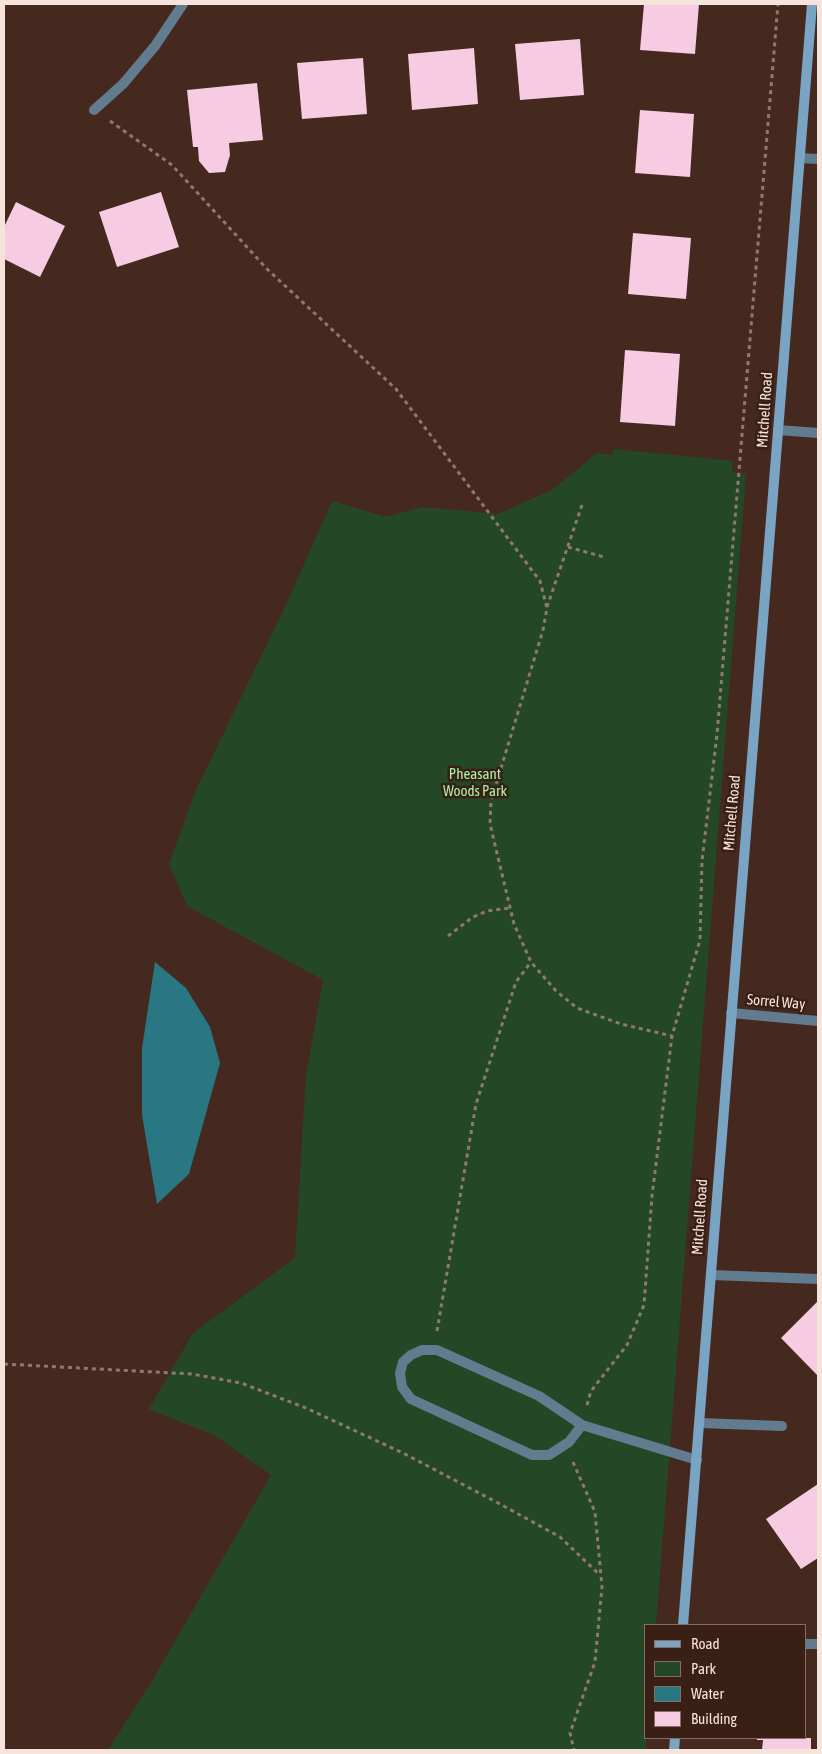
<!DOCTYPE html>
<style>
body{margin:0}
#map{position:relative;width:822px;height:1754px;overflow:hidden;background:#45291f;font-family:"Asap Condensed",sans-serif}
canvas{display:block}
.frame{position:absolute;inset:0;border:5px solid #f6e3dc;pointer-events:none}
.legend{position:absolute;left:644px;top:1624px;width:162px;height:115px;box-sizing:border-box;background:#3a1f15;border:1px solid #856d65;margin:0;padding:6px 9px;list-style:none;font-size:15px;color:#f6e3dc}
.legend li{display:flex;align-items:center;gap:10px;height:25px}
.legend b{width:25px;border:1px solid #856d65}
</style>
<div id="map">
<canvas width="822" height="1754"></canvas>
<div class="frame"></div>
<ul class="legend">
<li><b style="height:6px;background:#7aa4c4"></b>Road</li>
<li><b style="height:14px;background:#244826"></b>Park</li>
<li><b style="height:14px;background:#297782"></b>Water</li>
<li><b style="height:14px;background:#f7cbe1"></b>Building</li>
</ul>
</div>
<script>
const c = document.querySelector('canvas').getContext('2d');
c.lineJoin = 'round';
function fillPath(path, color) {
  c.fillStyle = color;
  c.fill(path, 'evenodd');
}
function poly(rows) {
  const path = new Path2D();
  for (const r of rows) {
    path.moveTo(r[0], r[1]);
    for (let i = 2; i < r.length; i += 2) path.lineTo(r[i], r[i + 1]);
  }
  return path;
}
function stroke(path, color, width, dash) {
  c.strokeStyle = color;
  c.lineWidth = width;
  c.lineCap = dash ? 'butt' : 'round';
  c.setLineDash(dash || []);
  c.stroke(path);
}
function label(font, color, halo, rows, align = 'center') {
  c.font = font + ' "Asap Condensed",sans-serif';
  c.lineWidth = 5;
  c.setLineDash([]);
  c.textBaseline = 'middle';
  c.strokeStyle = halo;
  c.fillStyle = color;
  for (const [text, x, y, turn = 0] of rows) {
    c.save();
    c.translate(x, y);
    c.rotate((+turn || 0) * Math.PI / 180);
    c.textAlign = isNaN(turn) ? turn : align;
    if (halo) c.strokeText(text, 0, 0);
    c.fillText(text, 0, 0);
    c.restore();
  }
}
const green = poly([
 [614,449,733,461,732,472,746,474,656,1625,646,1625,646,1750,108,1750,152,1681,271,1475,214,1435,149,1409,193,1333,295,1258,306,1075,323,980,187,906,169,864,196,790,285,607,332,501,386,517,422,507,498,514,552,490,597,453,612,455]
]);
const water = poly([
 [155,962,186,988,210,1027,220,1063,189,1174,157,1204,142,1115,142,1048]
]);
const building = poly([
 [644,4,699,4,695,54,640,50],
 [580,39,584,95,520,100,515,44],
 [474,48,478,104,412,110,408,54],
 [363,58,367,114,302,119,297,63],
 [257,83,263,140,229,143,230,155,225,172,209,173,199,161,198,147,193,147,187,90],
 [640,110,694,114,690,177,635,173],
 [161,192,179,247,117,267,99,212],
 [16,202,65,226,40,277,4,259,4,227],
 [633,233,691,238,686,299,628,294],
 [625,350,680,354,675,426,620,422],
 [818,1301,818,1376,781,1338],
 [818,1484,818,1558,801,1569,766,1519],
 [757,1738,811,1738,811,1750,762,1750,763,1740,757,1740]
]);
const path = poly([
 [110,121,172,165,267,269,396,389,540,581,547,608,543,630,491,801,490,824,514,924,531,962,556,991,577,1008,621,1024,672,1036],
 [568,547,604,557],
 [547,607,582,505],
 [448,936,473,917,487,911,510,908],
 [437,1331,476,1104,516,982,531,962],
 [4,1364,192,1374,241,1383,306,1408,403,1453,500,1504,560,1537,600,1575],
 [587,1405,591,1391,627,1345,644,1305,652,1196,672,1036,700,940,702,861,717,734,778,4],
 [573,1462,595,1512,602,1587,595,1662,570,1733,574,1750]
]);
const service = poly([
 [800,158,818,159],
 [711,1275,818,1279],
 [700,1423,782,1426],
 [582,1425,569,1442,549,1455,532,1455,411,1399,402,1387,400,1373,403,1362,411,1355,422,1350,437,1350,539,1396,582,1425,697,1460]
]);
const minor = poly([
 [94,110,123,84,155,46,183,4],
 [778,430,818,433],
 [731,1013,818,1021],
 [806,1644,818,1644]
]);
const secondary = poly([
 [683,1625,812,4],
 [674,1750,675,1738]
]);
const streetNames = [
 ["Mitchell Road",765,410,-86],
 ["Mitchell Road",732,813,-85],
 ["Sorrel Way",776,1002,5],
 ["Mitchell Road",700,1217,-86]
];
const parkNames = [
 ["Pheasant",475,774],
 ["Woods Park",475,791]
];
fillPath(green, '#244826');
fillPath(water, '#297782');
fillPath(building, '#f7cbe1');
stroke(path, '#907870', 3, [4, 4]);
stroke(service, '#617b8f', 10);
stroke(minor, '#617b8f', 10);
stroke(secondary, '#7aa4c4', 10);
label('15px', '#f6e3dc', '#3a1f15', streetNames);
label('15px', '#a4f0a6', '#3a1f15', parkNames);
</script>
